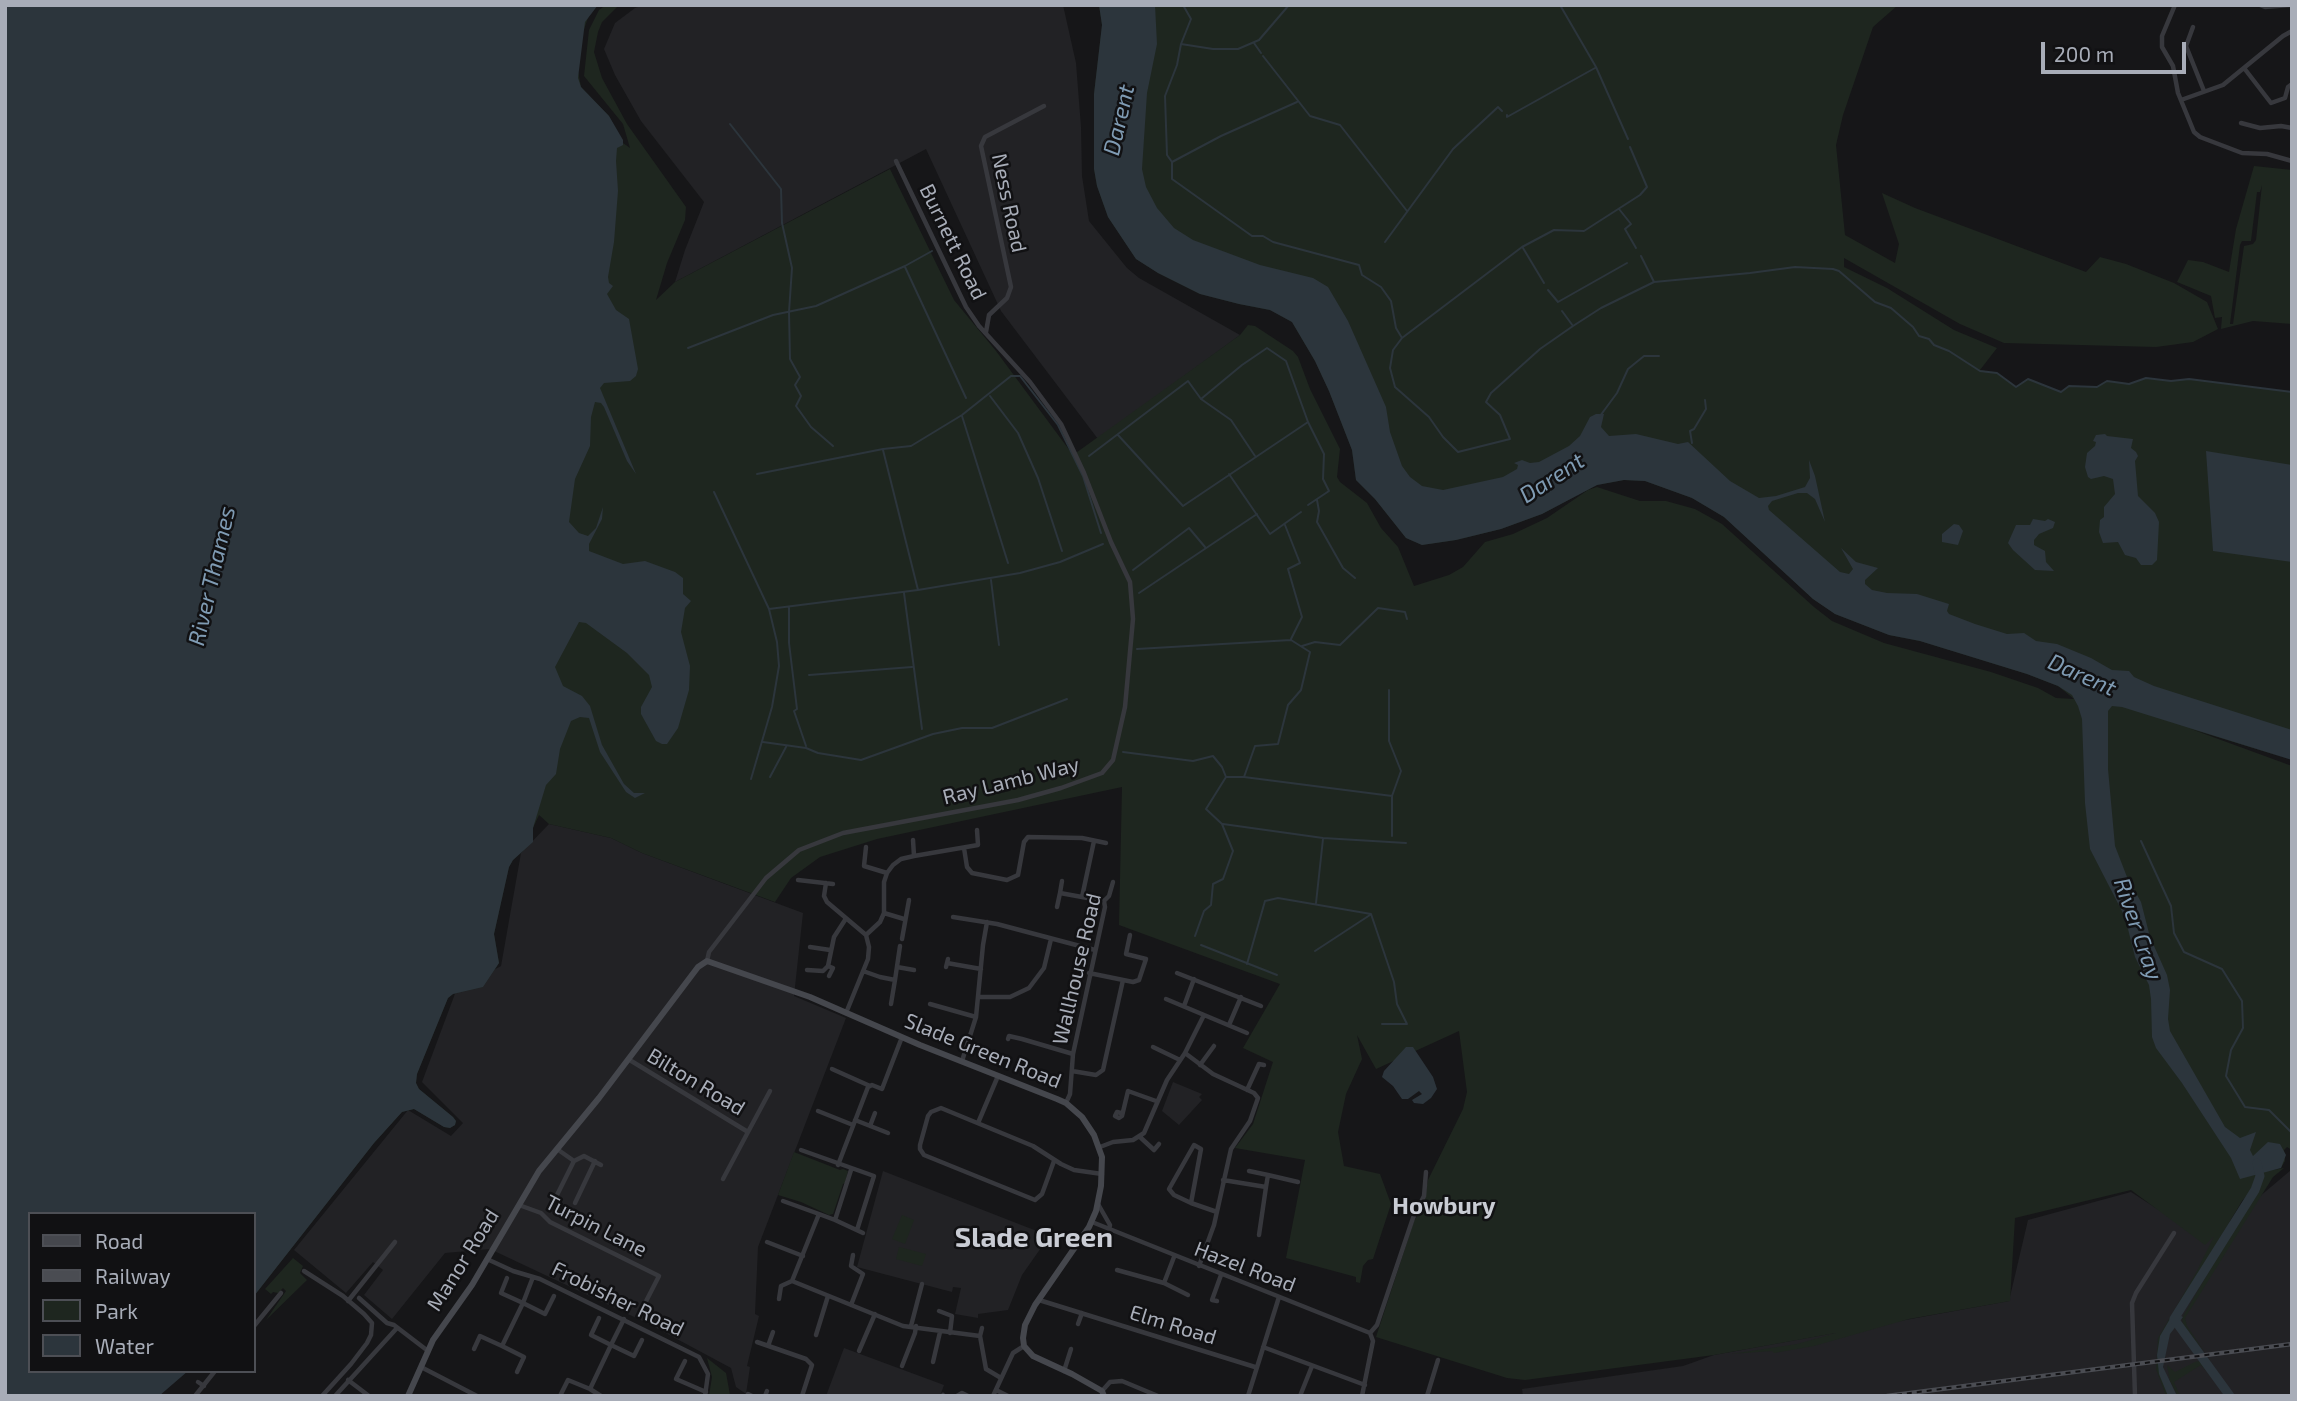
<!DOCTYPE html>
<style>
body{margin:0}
#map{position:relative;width:2297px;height:1401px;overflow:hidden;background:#161618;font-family:"Exo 2",sans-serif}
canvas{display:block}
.frame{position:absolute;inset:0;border:7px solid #a8adb8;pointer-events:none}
.legend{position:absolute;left:28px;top:1212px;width:228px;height:161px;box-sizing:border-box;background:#111113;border:2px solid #4d4f55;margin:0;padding:9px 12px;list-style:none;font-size:21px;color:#a8adb8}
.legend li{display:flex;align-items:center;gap:14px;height:35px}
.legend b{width:35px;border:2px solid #4d4f55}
.scale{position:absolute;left:2041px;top:42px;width:145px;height:32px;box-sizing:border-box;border:4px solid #a8adb8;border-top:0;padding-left:9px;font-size:21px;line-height:24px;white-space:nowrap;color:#a8adb8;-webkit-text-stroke:5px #111113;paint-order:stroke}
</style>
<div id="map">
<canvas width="2297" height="1401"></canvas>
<div class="frame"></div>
<ul class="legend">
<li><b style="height:9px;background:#45474d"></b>Road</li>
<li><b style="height:9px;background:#4a4c52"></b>Railway</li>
<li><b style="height:19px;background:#1e261f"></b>Park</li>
<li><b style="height:19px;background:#2c353c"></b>Water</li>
</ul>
<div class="scale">200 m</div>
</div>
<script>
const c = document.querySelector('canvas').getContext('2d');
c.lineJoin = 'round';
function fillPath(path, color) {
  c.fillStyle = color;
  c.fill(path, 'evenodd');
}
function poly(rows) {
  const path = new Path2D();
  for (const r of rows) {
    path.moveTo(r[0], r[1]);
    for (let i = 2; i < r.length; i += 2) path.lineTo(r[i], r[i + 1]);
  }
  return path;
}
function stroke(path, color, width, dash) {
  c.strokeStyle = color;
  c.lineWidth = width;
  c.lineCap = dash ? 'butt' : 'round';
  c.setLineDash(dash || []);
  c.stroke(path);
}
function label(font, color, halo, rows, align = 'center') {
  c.font = font + ' "Exo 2",sans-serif';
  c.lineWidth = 5;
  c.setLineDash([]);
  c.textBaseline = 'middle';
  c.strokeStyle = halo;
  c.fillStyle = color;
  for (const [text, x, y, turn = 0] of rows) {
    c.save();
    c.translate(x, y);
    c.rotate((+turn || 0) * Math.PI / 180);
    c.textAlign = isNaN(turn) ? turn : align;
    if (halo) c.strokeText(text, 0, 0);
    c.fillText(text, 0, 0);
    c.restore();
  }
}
const built = poly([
 [644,5,1063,5,1076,63,1081,127,1082,176,1089,221,1127,268,1139,278,1240,335,1098,439,1001,311,926,149,675,282,685,250,704,202,641,121,615,75,604,49,615,23,635,8],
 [549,824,611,838,642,853,803,913,794,996,846,1018,758,1247,755,1314,759,1316,747,1366,750,1367,746,1394,736,1387,731,1368,649,1324,490,1249,445,1253,392,1319,364,1295,383,1270,373,1262,346,1293,294,1250,408,1110,451,1136,463,1123,422,1082,456,991,501,966,521,853],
 [1173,1082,1202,1094,1199,1097,1202,1100,1179,1125,1162,1111],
 [2291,1170,2292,1396,1523,1396,1522,1389,1683,1366,1714,1355,2009,1301,2028,1220,2131,1192,2207,1241],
 [883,1171,1047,1235,1043,1245,1022,1275,1008,1310,978,1314,978,1318,955,1314,961,1288,953,1287,952,1292,857,1267],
 [844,1348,944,1385,940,1396,826,1396]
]);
const green = poly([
 [598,5,589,15,583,32,578,71,581,87,609,116,623,143,630,148,623,124,584,76,589,30,599,10,606,5,619,5,602,22,598,32,594,52,602,78,627,124,686,207,685,220,667,263,656,300,675,282,890,169,954,300,996,351,1073,455,1240,335,1248,325,1255,326,1293,351,1298,357,1310,389,1340,449,1337,477,1340,482,1367,503,1381,528,1398,547,1414,586,1449,575,1463,567,1485,542,1513,534,1547,518,1588,490,1597,487,1640,501,1666,501,1695,509,1722,524,1814,607,1832,621,1884,643,1991,672,2038,688,2056,698,2074,699,2058,686,2027,674,1920,641,1889,635,1835,614,1813,599,1724,517,1692,498,1645,481,1624,480,1597,485,1542,514,1501,529,1456,540,1422,545,1406,538,1375,499,1356,480,1352,450,1329,391,1315,361,1292,322,1270,310,1239,304,1200,294,1158,273,1136,259,1108,217,1097,186,1094,169,1094,94,1102,25,1099,5,1120,5,1126,203,1282,291,1393,496,1665,468,1805,573,2095,696,2292,760,2191,729,2292,766,2292,1150,2287,1147,2284,1150,2285,1161,2281,1168,2271,1166,2267,1171,2284,1168,2273,1177,2185,1318,2187,1326,2206,1354,2183,1324,2182,1318,2251,1199,2254,1187,2242,1201,2167,1327,2160,1370,2163,1366,2169,1396,2166,1396,2156,1369,2158,1338,2197,1271,2214,1236,2205,1245,2131,1190,2015,1218,2010,1301,1909,1319,1814,1346,1774,1353,1772,1351,1731,1354,1797,1344,1836,1333,1714,1355,1525,1380,1507,1378,1376,1337,1414,1221,1423,1206,1428,1180,1463,1109,1467,1092,1459,1031,1376,1069,1357,1035,1362,1059,1346,1094,1338,1132,1344,1166,1380,1174,1391,1204,1373,1259,1368,1260,1363,1266,1360,1283,1356,1282,1356,1277,1286,1258,1305,1160,1235,1148,1253,1124,1273,1062,1243,1048,1280,984,1119,925,1122,787,877,839,820,857,791,878,775,902,642,853,611,838,549,824,539,815,533,828,533,842,513,860,509,867,494,934,499,963,483,987,453,994,448,998,417,1074,416,1083,419,1089,453,1117,456,1121,455,1125,450,1128,444,1127,414,1109,402,1112,374,1143,254,1296,254,1214,562,22],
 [1136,5,1898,5,1873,27,1843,115,1836,145,1845,235,1895,263,1899,244,1882,193,1915,208,2086,272,2100,257,2126,264,2174,283,2207,302,2218,329,2193,342,2156,347,2004,343,1960,324,1844,258,1844,267,1887,288,1954,330,1997,348,1980,370,1997,373,2016,387,2028,379,2061,392,2069,386,2097,387,2107,381,2129,384,2146,378,2171,381,2189,379,2292,392,2292,744,1861,599,1688,469,1424,506,1297,295,1189,269,1130,196],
 [2254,166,2292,170,2292,324,2253,321,2221,329,2222,317,2215,318,2211,296,2177,282,2188,260,2203,262,2229,272,2236,229],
 [2262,185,2256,240,2253,244,2244,246,2233,324,2230,324,2240,245,2242,241,2251,241,2257,192,2260,192],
 [794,1152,840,1170,843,1169,848,1171,845,1183,843,1184,833,1214,829,1215,801,1202,778,1195],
 [902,1215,914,1220,905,1244,892,1239],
 [899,1247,926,1254,922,1266,896,1259],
 [293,1258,303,1266,300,1273,307,1280,266,1320,286,1291,283,1288,278,1293,273,1292,271,1294,265,1289],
 [707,1358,726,1373,730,1395,735,1396,709,1396,712,1377],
 [2204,1360,2228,1396,2201,1365,2174,1382,2180,1396,2178,1396,2170,1381,2167,1365,2175,1372,2195,1362]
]);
const water = poly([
 [5,5,598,5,585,22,578,78,581,87,609,116,623,140,623,145,617,148,616,161,618,191,614,242,608,277,609,283,613,286,607,294,616,310,629,319,638,369,636,376,630,381,604,383,600,388,636,474,627,461,604,407,601,403,595,402,591,417,590,446,575,479,569,522,579,533,588,536,596,528,603,507,602,519,589,544,589,551,623,564,645,561,675,572,683,578,683,594,691,601,685,608,681,632,690,666,689,690,678,728,667,744,662,744,656,741,641,714,641,707,652,687,649,675,627,653,586,623,579,622,555,667,563,686,582,696,590,706,602,745,624,784,634,793,645,793,635,798,626,792,600,752,589,718,580,717,571,721,560,749,556,774,546,785,533,828,533,842,513,860,509,867,494,934,499,963,483,987,453,994,448,998,417,1074,416,1083,419,1089,453,1117,456,1121,455,1125,450,1128,444,1127,414,1109,402,1112,374,1143,254,1296,254,1214,30,1214,30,1371,188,1371,159,1396,5,1396],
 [1099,5,1155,5,1157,44,1147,93,1142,169,1146,187,1157,208,1174,228,1193,240,1260,265,1313,278,1328,287,1348,321,1386,407,1390,432,1402,466,1410,477,1422,486,1443,490,1503,477,1517,469,1518,465,1514,463,1522,460,1530,463,1539,462,1569,446,1580,436,1590,417,1596,414,1604,414,1601,427,1609,436,1636,434,1678,444,1688,442,1730,481,1759,498,1776,496,1805,487,1810,478,1809,460,1815,476,1825,522,1815,499,1807,493,1798,493,1772,501,1768,506,1769,510,1840,572,1849,574,1853,569,1841,548,1856,562,1878,568,1865,580,1865,584,1872,590,1887,593,1917,594,1949,604,1947,611,1949,614,1975,624,2007,634,2024,633,2036,641,2057,644,2091,658,2112,670,2129,671,2134,677,2154,686,2292,730,2292,760,2122,707,2112,706,2108,711,2108,769,2115,846,2127,877,2141,902,2150,937,2167,975,2170,990,2168,1019,2170,1031,2225,1127,2240,1138,2256,1132,2250,1150,2253,1156,2268,1142,2280,1144,2286,1155,2281,1168,2240,1179,2231,1158,2182,1083,2156,1048,2152,1037,2151,999,2149,985,2135,957,2125,917,2090,849,2085,803,2082,719,2078,706,2072,695,2058,686,2027,674,1920,641,1889,635,1835,614,1813,599,1724,517,1692,498,1645,481,1624,480,1597,485,1542,514,1501,529,1456,540,1422,545,1406,538,1375,499,1356,480,1352,450,1329,391,1315,361,1292,322,1270,310,1239,304,1200,294,1158,273,1136,259,1108,217,1097,186,1094,169,1094,94,1102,25],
 [2105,434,2107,436,2133,439,2131,448,2136,452,2138,456,2135,461,2138,496,2155,513,2159,522,2157,560,2152,565,2141,565,2136,558,2125,555,2118,542,2103,543,2099,532,2100,520,2104,517,2104,507,2115,494,2113,479,2104,476,2091,479,2088,477,2085,467,2087,453,2095,446,2096,442,2093,441,2096,435],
 [2206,451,2292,465,2292,562,2213,551],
 [2033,519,2045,521,2048,519,2055,522,2053,528,2039,534,2034,540,2034,545,2045,551,2046,562,2054,571,2035,570,2013,550,2008,543,2016,525,2030,525],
 [1954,524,1959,525,1963,531,1958,545,1942,542,1942,534],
 [1406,1047,1413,1047,1433,1077,1437,1089,1431,1098,1423,1104,1414,1103,1412,1100,1422,1094,1419,1091,1408,1099,1402,1099,1393,1086,1382,1077,1384,1071],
 [2174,1312,2183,1317,2170,1334,2163,1367,2177,1396,2168,1396,2159,1374,2157,1355,2160,1336]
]);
const stream = poly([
 [1183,5,1191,19,1181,44,1213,49,1238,49,1259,40,1289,5],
 [1560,5,1596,67,1628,139],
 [1254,43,1261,53],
 [1181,44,1177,65,1165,96,1167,155,1172,162,1221,136,1297,102],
 [1263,56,1310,116,1340,125,1407,211],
 [1507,115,1507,117,1595,68],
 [730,124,781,189,782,223,792,268,789,312,790,359,800,377,795,385,801,396,796,406,811,427,833,446],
 [1630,147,1647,187,1640,195,1584,231,1554,230,1522,247,1402,338,1393,350,1390,368,1395,387,1429,417,1443,437,1458,452,1510,439,1500,415,1486,402,1491,393,1540,349,1573,326,1601,308,1654,282,1641,256],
 [1172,162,1172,179,1252,236,1263,236,1273,242,1359,265,1362,275,1381,287,1391,301,1396,328,1402,338],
 [1619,209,1631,224,1625,229,1636,248],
 [1385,242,1453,149,1498,107,1502,111],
 [1523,248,1544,283],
 [905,267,966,398],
 [1654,282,1750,273,1795,267,1833,269,1839,271,1875,302,1891,308,1913,327,1919,336,1929,339,1934,345,1949,351,1980,371,1997,373,2016,387,2028,379,2061,392,2069,386,2097,387,2107,381,2129,384,2146,378,2171,381,2189,379,2292,392],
 [1548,290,1558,302,1627,263],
 [1562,311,1573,326],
 [688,348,773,315,816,306,905,266,932,251],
 [990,396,1018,433,1038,478,1062,551],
 [1201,399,1242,365,1267,348,1286,361,1308,422,1324,454,1323,479,1329,491,1308,505],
 [962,416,1008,563],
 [1600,416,1617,393,1628,369,1644,356,1659,356],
 [1118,435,1183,506,1308,422],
 [1692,443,1690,431,1694,429,1706,409,1705,400],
 [883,450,918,590],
 [1089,456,1188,381,1201,399,1231,420,1255,456],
 [757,474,883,449,911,446,962,415,1011,376,1020,376,1058,425,1083,476,1101,533],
 [1229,474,1270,534,1301,512],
 [714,492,769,609,777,642,779,666,772,707,751,779],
 [1317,500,1319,511,1317,522,1343,568,1355,578],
 [1285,525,1300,563,1288,569,1302,617,1291,639],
 [1133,570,1189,528,1205,547],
 [991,580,999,645],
 [904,593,922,729],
 [1139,593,1257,514],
 [789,607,789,643,797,709,794,711,806,746],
 [769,609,918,590,1020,573,1060,562,1103,544],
 [1302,646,1315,642,1340,645,1378,608,1405,612,1407,619],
 [1137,649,1291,640,1310,652,1301,690,1288,705,1278,744,1255,746,1244,777],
 [809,675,912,667],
 [1389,690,1389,741,1401,771,1392,796,1392,836],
 [763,742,806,748,818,753,861,760,933,734,962,728,992,728,1067,699],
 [1123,752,1193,761,1213,756,1222,767,1226,777,1206,809,1222,824,1233,851,1223,879,1213,884,1211,905,1204,911,1195,936],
 [770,777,786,747],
 [1227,777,1244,777,1392,796],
 [1223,824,1323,838,1406,843],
 [2141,841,2171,906,2174,933,2184,952,2222,969,2242,1001,2243,1028,2231,1050,2226,1076,2245,1107,2269,1110,2292,1133],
 [1316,903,1323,839],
 [1201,945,1277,975],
 [1315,951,1370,915],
 [1247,964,1265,901,1278,898,1371,914,1394,982,1397,1004,1407,1024,1382,1024]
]);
const river = poly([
 [2230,1396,2174,1319,2255,1190,2260,1176,2257,1163]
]);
const street = poly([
 [2175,5,2162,36,2162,47,2173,66,2178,93,2194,132,2200,137,2242,153,2267,154,2292,161],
 [2260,5,2265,7,2290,5],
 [2193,27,2186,46,2204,91],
 [2244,68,2271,103,2285,98,2288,87,2292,84],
 [2181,100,2223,85,2283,36,2292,31],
 [2241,123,2260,128,2281,126,2292,128],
 [986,332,989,315,1007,298,1011,287,981,146,985,137,1044,106],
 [913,840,914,856],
 [1094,841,1082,897,1104,901],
 [866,847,864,866,887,873],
 [964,848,967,867,972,873,1007,880,1018,875,1024,842,1028,837,1082,838,1106,843],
 [798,880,833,884],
 [826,883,824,896,827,902,866,935,869,947,868,959,846,1013],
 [1060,893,1062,881],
 [1057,907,1060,893,1082,897],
 [884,913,904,919],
 [953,917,997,924,1095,950],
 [866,935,880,922,884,913,884,882,887,873,893,865,901,859,914,856,978,845,977,830],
 [902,939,909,900],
 [810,947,830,950],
 [707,961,709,952,766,878,799,850,843,833,1018,800,1061,788,1102,773,1113,760,1125,707,1133,619,1130,582,1111,542,1084,473,1061,424,1030,382,979,326,966,307,896,161],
 [947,963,981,969],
 [897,967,914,970],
 [946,967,948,959],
 [807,970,823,971,828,966],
 [863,971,880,977,895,980,891,1004],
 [1089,973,1133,982,1139,980,1146,959,1126,954,1130,935],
 [1177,973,1261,1006],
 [829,976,833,968,828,966,834,937,845,920],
 [895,980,900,946],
 [978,997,1010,997,1029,988,1044,968,1051,939],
 [1166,999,1247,1033],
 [930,1004,976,1017],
 [1184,1006,1194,979],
 [1229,1025,1241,997],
 [1008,1039,1009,1036,1022,1039,1073,1054],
 [1153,1047,1180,1060],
 [1185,1053,1213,1074,1254,1093,1258,1098,1250,1121,1231,1149,1214,1225,1199,1266],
 [628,1059,748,1132,770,1091],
 [962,1061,976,1017,983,945,987,922],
 [1200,1065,1214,1046],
 [832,1069,870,1086],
 [1072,1071,1096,1075,1103,1070,1123,980],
 [1247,1090,1259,1064,1264,1065],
 [1066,1103,1070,1094,1073,1054,1105,907,1104,901,1109,896,1113,882],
 [818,1111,853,1125],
 [1121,1113,1117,1112,1115,1116,1119,1118,1122,1116,1128,1091,1156,1101],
 [855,1120,888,1133],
 [978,1123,998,1076],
 [870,1126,875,1113],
 [1140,1137,1154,1150,1159,1144],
 [1100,1147,1113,1142,1133,1140,1144,1133,1167,1080,1185,1053,1204,1015],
 [557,1149,574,1161,584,1156,601,1165],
 [801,1150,874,1176,857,1230],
 [1054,1161,1042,1194,1035,1200,924,1155,920,1149,920,1145,928,1116,931,1112,941,1108,1033,1146,1061,1164,1074,1170,1102,1174],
 [838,1165,868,1087,872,1085,882,1089,902,1037],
 [851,1170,835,1220,819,1214,792,1281,903,1326,980,1336,986,1369,1001,1378],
 [1249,1171,1268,1175],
 [723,1179,748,1132],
 [1223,1180,1266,1187,1259,1235],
 [1266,1187,1268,1175,1298,1182],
 [783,1201,819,1214],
 [575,1203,595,1161],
 [1191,1203,1201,1149,1194,1145,1169,1189,1174,1195,1191,1203,1217,1212],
 [1098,1204,1110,1225,1109,1230],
 [519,1205,541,1213,550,1222,659,1276,640,1313],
 [551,1207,574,1161],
 [835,1220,863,1233],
 [1092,1222,1370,1333],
 [767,1242,803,1256],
 [487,1259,513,1271,540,1279,699,1357,708,1374,705,1396],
 [1117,1270,1164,1283,1188,1295],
 [304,1271,343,1296,364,1314,372,1323,371,1335,367,1343,351,1364,322,1396],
 [533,1277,523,1303,545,1314,554,1296],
 [1164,1283,1174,1257],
 [359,1298,387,1323,394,1325,428,1351],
 [779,1299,781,1286,792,1281],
 [1039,1300,1255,1367],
 [348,1301,395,1242],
 [1217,1301,1212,1300,1221,1275],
 [851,1305,863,1274,851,1266,853,1255],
 [939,1311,952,1316,950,1333],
 [599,1318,591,1335,611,1345,624,1319],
 [1078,1324,1082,1313],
 [254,1326,281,1293],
 [911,1326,922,1284],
 [1370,1333,1377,1325,1413,1218,1424,1196,1426,1172],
 [816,1335,828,1296],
 [980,1336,982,1328],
 [757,1342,806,1359,812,1365,802,1396],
 [502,1346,524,1357,517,1372],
 [768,1346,773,1332],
 [1263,1347,1365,1385],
 [474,1349,480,1336,502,1346,523,1303,501,1293,507,1278],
 [859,1351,875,1314],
 [685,1361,676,1379,706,1392],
 [933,1362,940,1332],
 [902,1366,915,1333,916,1326],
 [421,1367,477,1396],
 [1064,1371,1071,1349],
 [348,1380,369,1396],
 [198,1382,204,1386],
 [996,1390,1008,1396],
 [1102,1391,1110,1382,1122,1381,1158,1396],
 [748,1394,752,1396],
 [943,1395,944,1396],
 [195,1396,215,1371],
 [335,1396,397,1328],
 [560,1396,568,1380,590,1389],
 [601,1396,590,1389,611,1345,634,1356,642,1340],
 [765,1396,767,1391],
 [957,1396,962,1393,968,1396],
 [993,1396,1013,1353,1024,1346],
 [1248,1396,1279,1297],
 [1300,1396,1312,1366],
 [1362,1396,1373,1341,1370,1333],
 [1427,1396,1438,1360],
 [2135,1396,2132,1303,2136,1293,2174,1233]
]);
const secondary = poly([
 [408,1396,433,1340,472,1285,539,1171,599,1098,698,967,707,961,810,997,920,1045,1057,1099,1066,1103,1082,1117,1094,1135,1102,1157,1101,1186,1096,1211,1089,1227,1035,1305,1025,1325,1023,1338,1024,1346,1033,1356,1072,1374,1102,1391,1104,1396]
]);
const rail = poly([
 [1887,1396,2292,1344]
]);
const streetNames = [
 ["Ness Road",1009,203,78],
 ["Burnett Road",953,242,64],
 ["Ray Lamb Way",1011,781,-14],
 ["Wallhouse Road",1077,969,-77],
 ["Slade Green Road",983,1051,22],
 ["Bilton Road",696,1082,31],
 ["Turpin Lane",596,1226,27],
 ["Manor Road",463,1260,-58],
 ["Hazel Road",1245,1267,21],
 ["Frobisher Road",618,1299,26],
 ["Elm Road",1173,1325,17]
];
const waterNames = [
 ["Darent",1119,120,-77],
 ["Darent",1552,478,-33],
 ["River Thames",212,576,-77],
 ["Darent",2082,675,24],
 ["River Cray",2138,929,71]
];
const quarterNames = [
 ["Howbury",1444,1206]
];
const districtNames = [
 ["Slade Green",1034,1238]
];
fillPath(built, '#222225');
fillPath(green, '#1e261f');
fillPath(water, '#2c353c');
stroke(stream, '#2c353c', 2);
stroke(river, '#2c353c', 9);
stroke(street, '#37383d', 4.5);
stroke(secondary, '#45474d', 6);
stroke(rail, '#4a4c52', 4.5);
stroke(rail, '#111113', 2, [5]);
label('21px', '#a8adb8', '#111113', streetNames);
label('italic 23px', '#7f9bb3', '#111113', waterNames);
label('bold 24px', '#c9ccd4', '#111113', quarterNames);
label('bold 28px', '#c9ccd4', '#111113', districtNames);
</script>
